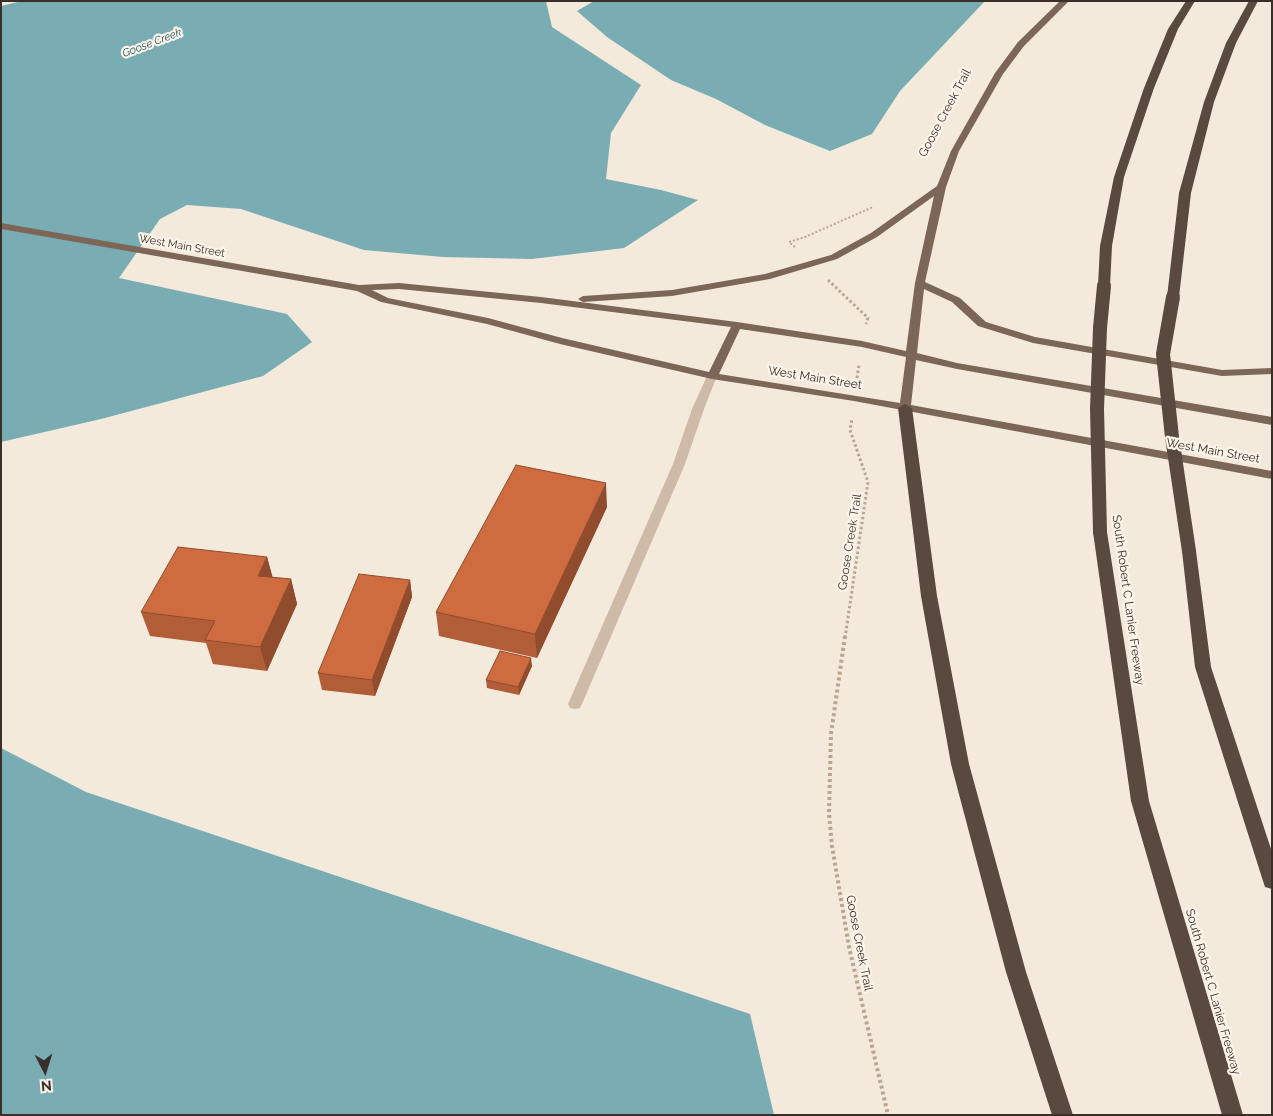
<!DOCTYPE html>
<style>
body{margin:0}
#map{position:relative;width:1273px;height:1116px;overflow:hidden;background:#f4eadc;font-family:Raleway,sans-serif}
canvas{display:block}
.frame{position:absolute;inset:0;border:2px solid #392e28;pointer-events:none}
.north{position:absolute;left:20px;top:1046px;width:50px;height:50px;-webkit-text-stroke:4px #fbf4e9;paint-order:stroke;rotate:175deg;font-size:14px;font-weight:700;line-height:20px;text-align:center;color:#392e28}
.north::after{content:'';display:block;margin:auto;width:18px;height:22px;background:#392e28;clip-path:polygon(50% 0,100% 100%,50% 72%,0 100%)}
</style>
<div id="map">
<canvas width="1273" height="1116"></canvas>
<div class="frame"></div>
<div class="north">N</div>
</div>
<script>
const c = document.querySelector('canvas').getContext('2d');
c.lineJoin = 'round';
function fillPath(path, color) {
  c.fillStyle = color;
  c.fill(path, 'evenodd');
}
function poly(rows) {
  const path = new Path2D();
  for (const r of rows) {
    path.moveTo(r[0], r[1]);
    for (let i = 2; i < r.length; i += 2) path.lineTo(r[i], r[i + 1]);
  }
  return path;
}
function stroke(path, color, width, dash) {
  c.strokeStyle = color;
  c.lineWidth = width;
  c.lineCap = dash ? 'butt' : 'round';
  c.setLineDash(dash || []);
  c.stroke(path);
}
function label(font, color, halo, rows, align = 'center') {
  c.font = font + ' Raleway,sans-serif';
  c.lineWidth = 4.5;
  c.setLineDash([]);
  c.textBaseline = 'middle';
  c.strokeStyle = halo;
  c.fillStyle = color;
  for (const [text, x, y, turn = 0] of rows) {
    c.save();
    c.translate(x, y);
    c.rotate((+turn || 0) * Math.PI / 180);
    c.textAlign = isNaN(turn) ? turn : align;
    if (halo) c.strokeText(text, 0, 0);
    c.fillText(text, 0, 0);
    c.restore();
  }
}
const water = poly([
 [22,1,546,1,552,27,641,85,611,133,606,179,661,190,698,200,624,248,532,259,443,257,364,250,241,209,187,205,160,219,119,278,287,314,312,342,263,376,101,419,1,442,1,6],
 [594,1,985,1,900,91,872,134,830,151,765,125,716,99,671,80,607,37,577,11],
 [1,748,86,792,750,1014,774,1115,1,1115]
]);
const pathFar2 = poly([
 [795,247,789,242,805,237,873,207]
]);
const pathFar1 = poly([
 [828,280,868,318,866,324],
 [857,378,859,365],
 [845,638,868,482,850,430,852,419]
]);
const path = poly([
 [845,636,831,734,829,813,832,846,849,947,888,1115]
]);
const minor = poly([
 [712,373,717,376,704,409,685,464,582,704,580,708,575,709,570,708,568,704,673,464,692,409,707,376,712,373]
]);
const major = poly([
 [1060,1,1069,1,1024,46,1003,74,959,151,946,187,925,282,960,298,986,322,1035,337,1222,370,1272,368,1272,374,1222,376,1033,343,978,326,952,302,924,289,917,353,957,363,1272,417,1272,425,957,369,916,360,911,405,1272,471,1272,479,854,401,712,379,560,344,487,324,381,302,357,291,1,229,1,223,359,285,399,283,541,297,737,322,862,341,906,351,915,283,934,196,877,237,837,259,770,279,672,296,583,302,578,299,583,296,672,290,765,274,831,255,871,233,937,186,951,151,995,73,1018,42,1060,1],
 [399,289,541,303,731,327,709,372,562,338,488,318,388,298,372,290,399,289],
 [740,329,862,347,906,357,900,403,719,374,740,329]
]);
const highway = poly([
 [1186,1,1195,1,1178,29,1154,88,1124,177,1112,246,1110,286,1104,290,1100,289,1098,286,1100,246,1114,177,1144,88,1168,29,1186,1],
 [1249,1,1258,1,1236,43,1214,102,1191,193,1179,297,1177,300,1169,300,1167,297,1179,193,1204,102,1226,43,1249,1],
 [905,404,912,408,937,596,969,764,1026,972,1073,1115,1052,1115,1006,972,951,764,921,596,898,408,905,404],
 [1100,527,1105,528,1107,532,1149,801,1243,1115,1222,1115,1131,801,1093,532,1095,528,1100,527],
 [1189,546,1194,547,1196,551,1211,667,1272,852,1272,889,1265,887,1263,881,1195,667,1182,551,1184,547,1189,546]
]);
const highwayBridge = poly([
 [1173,297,1163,354,1172,437,1189,551],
 [1100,532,1097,409,1100,328,1104,286]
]);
const wall = poly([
 [607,507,537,658,439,636,436,612],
 [267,557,272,577,291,579,297,604,267,671,213,664,206,643,150,636,141,612],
 [410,580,412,597,375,696,322,690,318,673],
 [532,666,519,695,487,688,486,680]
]);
const shadedWall = poly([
 [606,483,607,507,537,658,535,634],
 [267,557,274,582,258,576],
 [291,579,297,604,267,671,260,647],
 [410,580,412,597,375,696,372,680],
 [531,658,532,666,519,695,518,687]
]);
const building = poly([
 [516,465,606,483,535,634,436,612,516,465],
 [178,547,267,557,258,576,291,579,260,647,205,640,215,621,141,612,178,547],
 [359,574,410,580,372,680,318,673,359,574],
 [500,651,531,658,518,687,486,680,500,651]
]);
const farWaternames = [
 ["Goose Creek",152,43,-21]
];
const farStreetnames = [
 ["West Main Street",182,246,10]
];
const streetNames = [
 ["Goose Creek Trail",945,113,-62],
 ["West Main Street",815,378,9],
 ["West Main Street",1213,451,10],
 ["Goose Creek Trail",850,542,-81],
 ["South Robert C Lanier Freeway",1128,600,82],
 ["Goose Creek Trail",859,943,79],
 ["South Robert C Lanier Freeway",1213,992,74]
];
fillPath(water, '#79acb3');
stroke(pathFar2, '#b9a591', 2, [2, 2]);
stroke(pathFar1, '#b9a591', 3, [2.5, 2.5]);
stroke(path, '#b9a591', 4, [3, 3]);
fillPath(minor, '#cdbba7');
fillPath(major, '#7c6658');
fillPath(highway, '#5a493e');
stroke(highwayBridge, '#5a493e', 14);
fillPath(wall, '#b15d37');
fillPath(shadedWall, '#904c2d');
fillPath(building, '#ce6c40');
stroke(building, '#904c2d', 1);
label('italic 11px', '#1b545d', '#fbf4e9', farWaternames);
label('11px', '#392e28', '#fbf4e9', farStreetnames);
label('12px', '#392e28', '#fbf4e9', streetNames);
</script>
